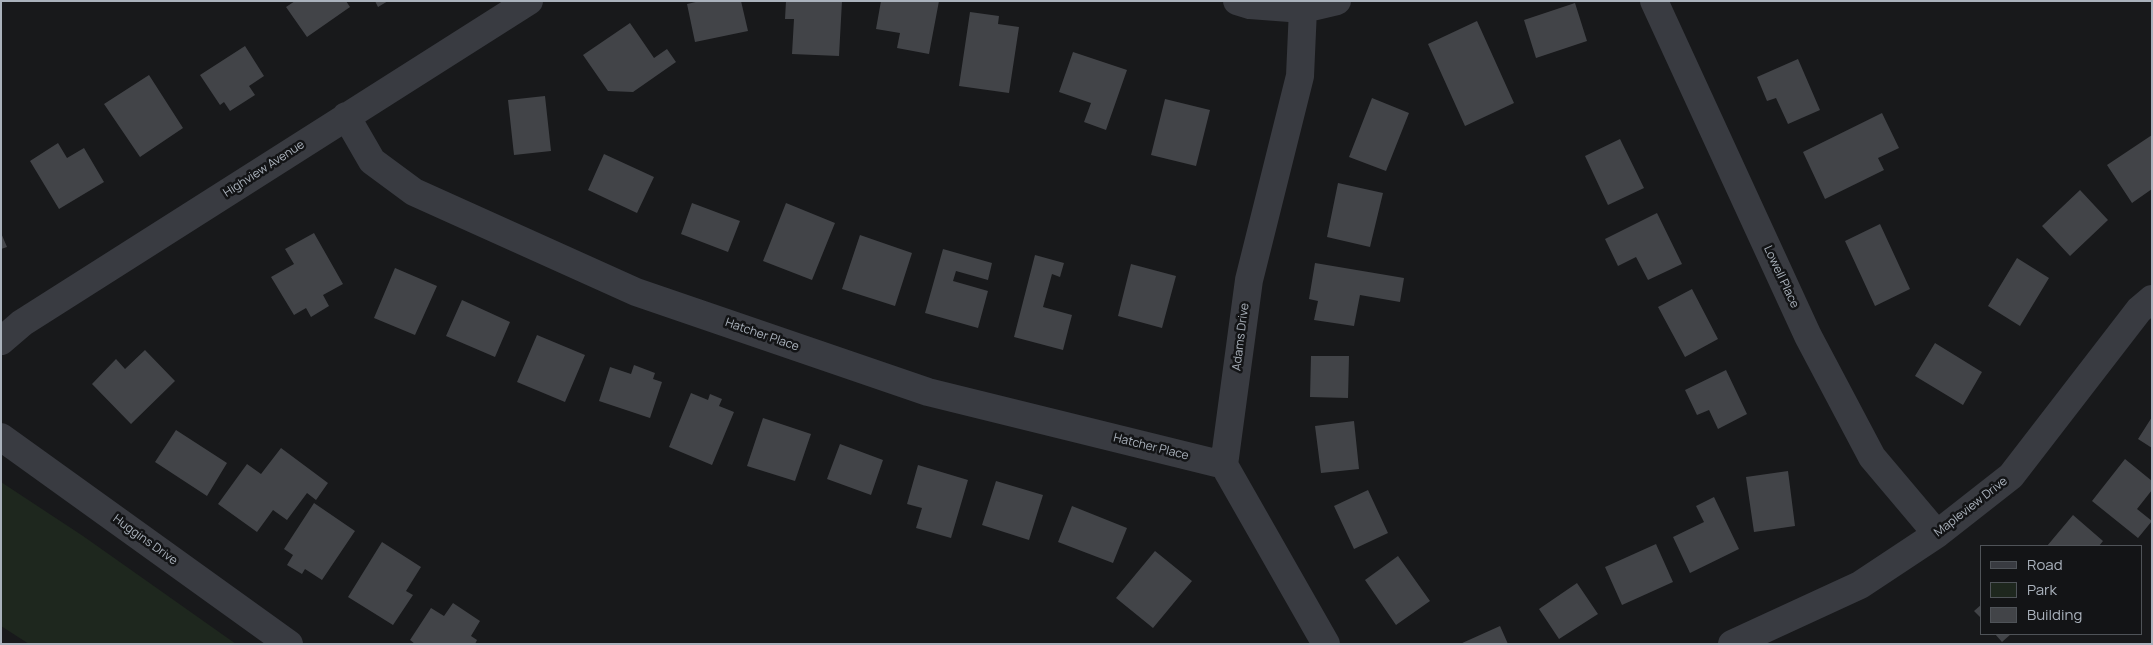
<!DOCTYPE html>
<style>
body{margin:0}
#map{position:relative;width:2153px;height:645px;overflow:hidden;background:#18191b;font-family:Manrope,sans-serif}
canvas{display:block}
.frame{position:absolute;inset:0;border:2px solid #aab2bc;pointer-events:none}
.legend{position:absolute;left:1980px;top:545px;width:162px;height:90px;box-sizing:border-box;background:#131416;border:1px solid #4f5358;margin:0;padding:6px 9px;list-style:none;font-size:15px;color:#aab2bc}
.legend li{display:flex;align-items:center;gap:10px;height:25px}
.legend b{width:25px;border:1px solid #4f5358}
</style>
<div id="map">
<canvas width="2153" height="645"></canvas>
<div class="frame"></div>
<ul class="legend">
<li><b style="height:6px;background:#393b41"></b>Road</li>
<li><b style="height:14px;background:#1e271e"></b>Park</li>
<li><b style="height:14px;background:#424448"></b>Building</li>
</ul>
</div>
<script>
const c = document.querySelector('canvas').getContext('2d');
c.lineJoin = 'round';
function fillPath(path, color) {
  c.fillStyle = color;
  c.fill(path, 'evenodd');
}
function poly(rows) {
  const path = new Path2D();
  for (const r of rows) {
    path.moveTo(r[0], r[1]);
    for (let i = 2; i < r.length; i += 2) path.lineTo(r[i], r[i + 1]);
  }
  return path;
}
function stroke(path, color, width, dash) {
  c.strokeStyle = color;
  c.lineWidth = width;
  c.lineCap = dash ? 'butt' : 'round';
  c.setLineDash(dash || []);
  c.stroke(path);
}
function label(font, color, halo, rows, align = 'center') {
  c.font = font + ' Manrope,sans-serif';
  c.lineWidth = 5;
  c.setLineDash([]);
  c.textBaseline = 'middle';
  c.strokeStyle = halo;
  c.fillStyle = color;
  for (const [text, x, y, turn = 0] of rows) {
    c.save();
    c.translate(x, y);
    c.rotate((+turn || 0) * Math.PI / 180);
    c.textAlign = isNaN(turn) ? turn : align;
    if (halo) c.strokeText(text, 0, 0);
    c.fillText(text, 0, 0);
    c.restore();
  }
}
const green = poly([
 [1,482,83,536,236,644,29,644,1,626]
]);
const building = poly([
 [295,1,346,1,350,7,307,37,286,7],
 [375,1,388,1,378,7],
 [700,1,741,1,748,31,695,42,687,4],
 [786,1,842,1,839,56,792,54,794,19,785,19],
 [881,1,939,1,929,54,897,48,900,33,876,29],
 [1575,3,1587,41,1536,58,1524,20],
 [970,12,999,16,998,24,1019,27,1009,93,959,86],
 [1477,21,1514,103,1465,126,1428,44],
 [630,23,654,58,667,49,676,62,633,92,608,91,583,55],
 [245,46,264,76,249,86,255,95,230,111,224,102,220,105,200,75],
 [1073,52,1127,70,1106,130,1084,122,1091,103,1059,92],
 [1798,59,1820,110,1788,124,1776,98,1767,101,1757,77],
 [149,75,183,128,140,157,104,104],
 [545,96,551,151,514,155,508,100],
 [1372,98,1409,113,1386,171,1349,157],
 [1165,99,1210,110,1196,166,1151,155],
 [1882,113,1899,148,1878,158,1884,170,1825,199,1803,152],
 [2152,135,2152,189,2132,203,2107,165],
 [1620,139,1644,188,1608,205,1585,156],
 [58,143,67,158,84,148,104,182,59,209,30,161],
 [604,154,654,177,637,213,588,190],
 [1338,183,1383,193,1370,247,1327,237],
 [2080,190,2108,220,2070,256,2042,226],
 [692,203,740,221,728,252,681,234],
 [786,203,835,223,812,280,763,261],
 [1657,213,1682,264,1648,280,1636,257,1618,266,1605,239],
 [1880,224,1910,289,1875,306,1845,241],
 [1,233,7,247,1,249],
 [314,233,343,284,323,295,329,306,311,317,306,308,294,315,271,277,294,264,285,249],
 [860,235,912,253,895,306,842,289],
 [943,249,992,263,988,280,956,271,953,281,988,291,978,328,925,313],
 [1035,255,1064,263,1060,277,1052,274,1043,307,1072,315,1063,350,1014,337],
 [2017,258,2049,278,2020,326,1988,306],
 [1315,263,1404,278,1400,302,1360,295,1354,326,1314,320,1318,301,1309,299],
 [1131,264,1176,276,1162,328,1118,316],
 [395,268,437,286,415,335,374,318],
 [1692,289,1718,339,1685,357,1658,307],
 [462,300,510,322,495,357,446,336],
 [537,335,585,355,565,402,517,382],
 [1935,343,1982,372,1963,405,1915,376],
 [145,350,175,381,131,424,92,384,116,359,125,369],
 [1311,356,1349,356,1348,398,1310,397],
 [634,365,655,373,653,379,662,382,650,418,599,401,610,367,631,374],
 [1726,370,1747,414,1718,429,1709,410,1697,415,1685,390],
 [691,393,708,400,710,394,722,399,719,406,734,412,712,465,669,447],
 [2152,417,2152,448,2138,439],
 [763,418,811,434,795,481,747,466],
 [1354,421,1359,469,1321,473,1315,426],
 [176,430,227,463,207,496,155,462],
 [840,444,883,460,871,495,827,479],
 [281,448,328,483,316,500,307,493,287,520,273,510,257,532,218,504,247,464,261,474],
 [2125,459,2152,481,2152,490,2137,509,2152,521,2138,538,2092,501],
 [918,465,968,480,951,538,916,528,922,508,907,504],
 [1788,471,1795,526,1754,532,1746,477],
 [996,481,1043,495,1029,540,982,525],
 [1368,490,1388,533,1354,549,1334,506],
 [1714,497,1739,549,1690,573,1673,537,1704,522,1696,506],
 [314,503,355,531,322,580,305,569,302,574,287,565,293,555,284,549],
 [1072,506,1127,528,1113,563,1058,542],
 [2073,515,2103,541,2099,546,2047,546],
 [382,542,421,567,406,591,413,595,393,625,348,597],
 [1656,544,1673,582,1622,605,1605,567],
 [1155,551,1192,581,1153,628,1116,598],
 [1398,556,1430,601,1396,625,1365,580],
 [1577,583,1598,614,1559,639,1539,609],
 [453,603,480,621,471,636,477,640,475,644,415,644,410,640,431,608,444,616],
 [1982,604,1982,619,1974,611],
 [1500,626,1508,644,1460,644],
 [1995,634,2011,634,2002,642]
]);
const street = poly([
 [1237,1,1250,5,1303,9,1337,1],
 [1654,1,1808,336,1872,457,1937,534],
 [1303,9,1300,76,1249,280,1224,465,1326,644],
 [346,116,372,161,414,192,636,292,928,392,1224,465],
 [1,341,22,323,529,1],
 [1,437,289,644],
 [1732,644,1860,585,1937,534,2011,476,2139,310,2152,299]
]);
const streetNames = [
 ["Highview Avenue",264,169,-33],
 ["Lowell Place",1781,277,65],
 ["Hatcher Place",762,335,19],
 ["Adams Drive",1241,337,-83],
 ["Hatcher Place",1151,447,14],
 ["Mapleview Drive",1971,507,-38],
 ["Huggins Drive",145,540,36]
];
fillPath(green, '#1e271e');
fillPath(building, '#424448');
stroke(street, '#393b41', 28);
label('12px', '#aab2bc', '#131416', streetNames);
</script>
